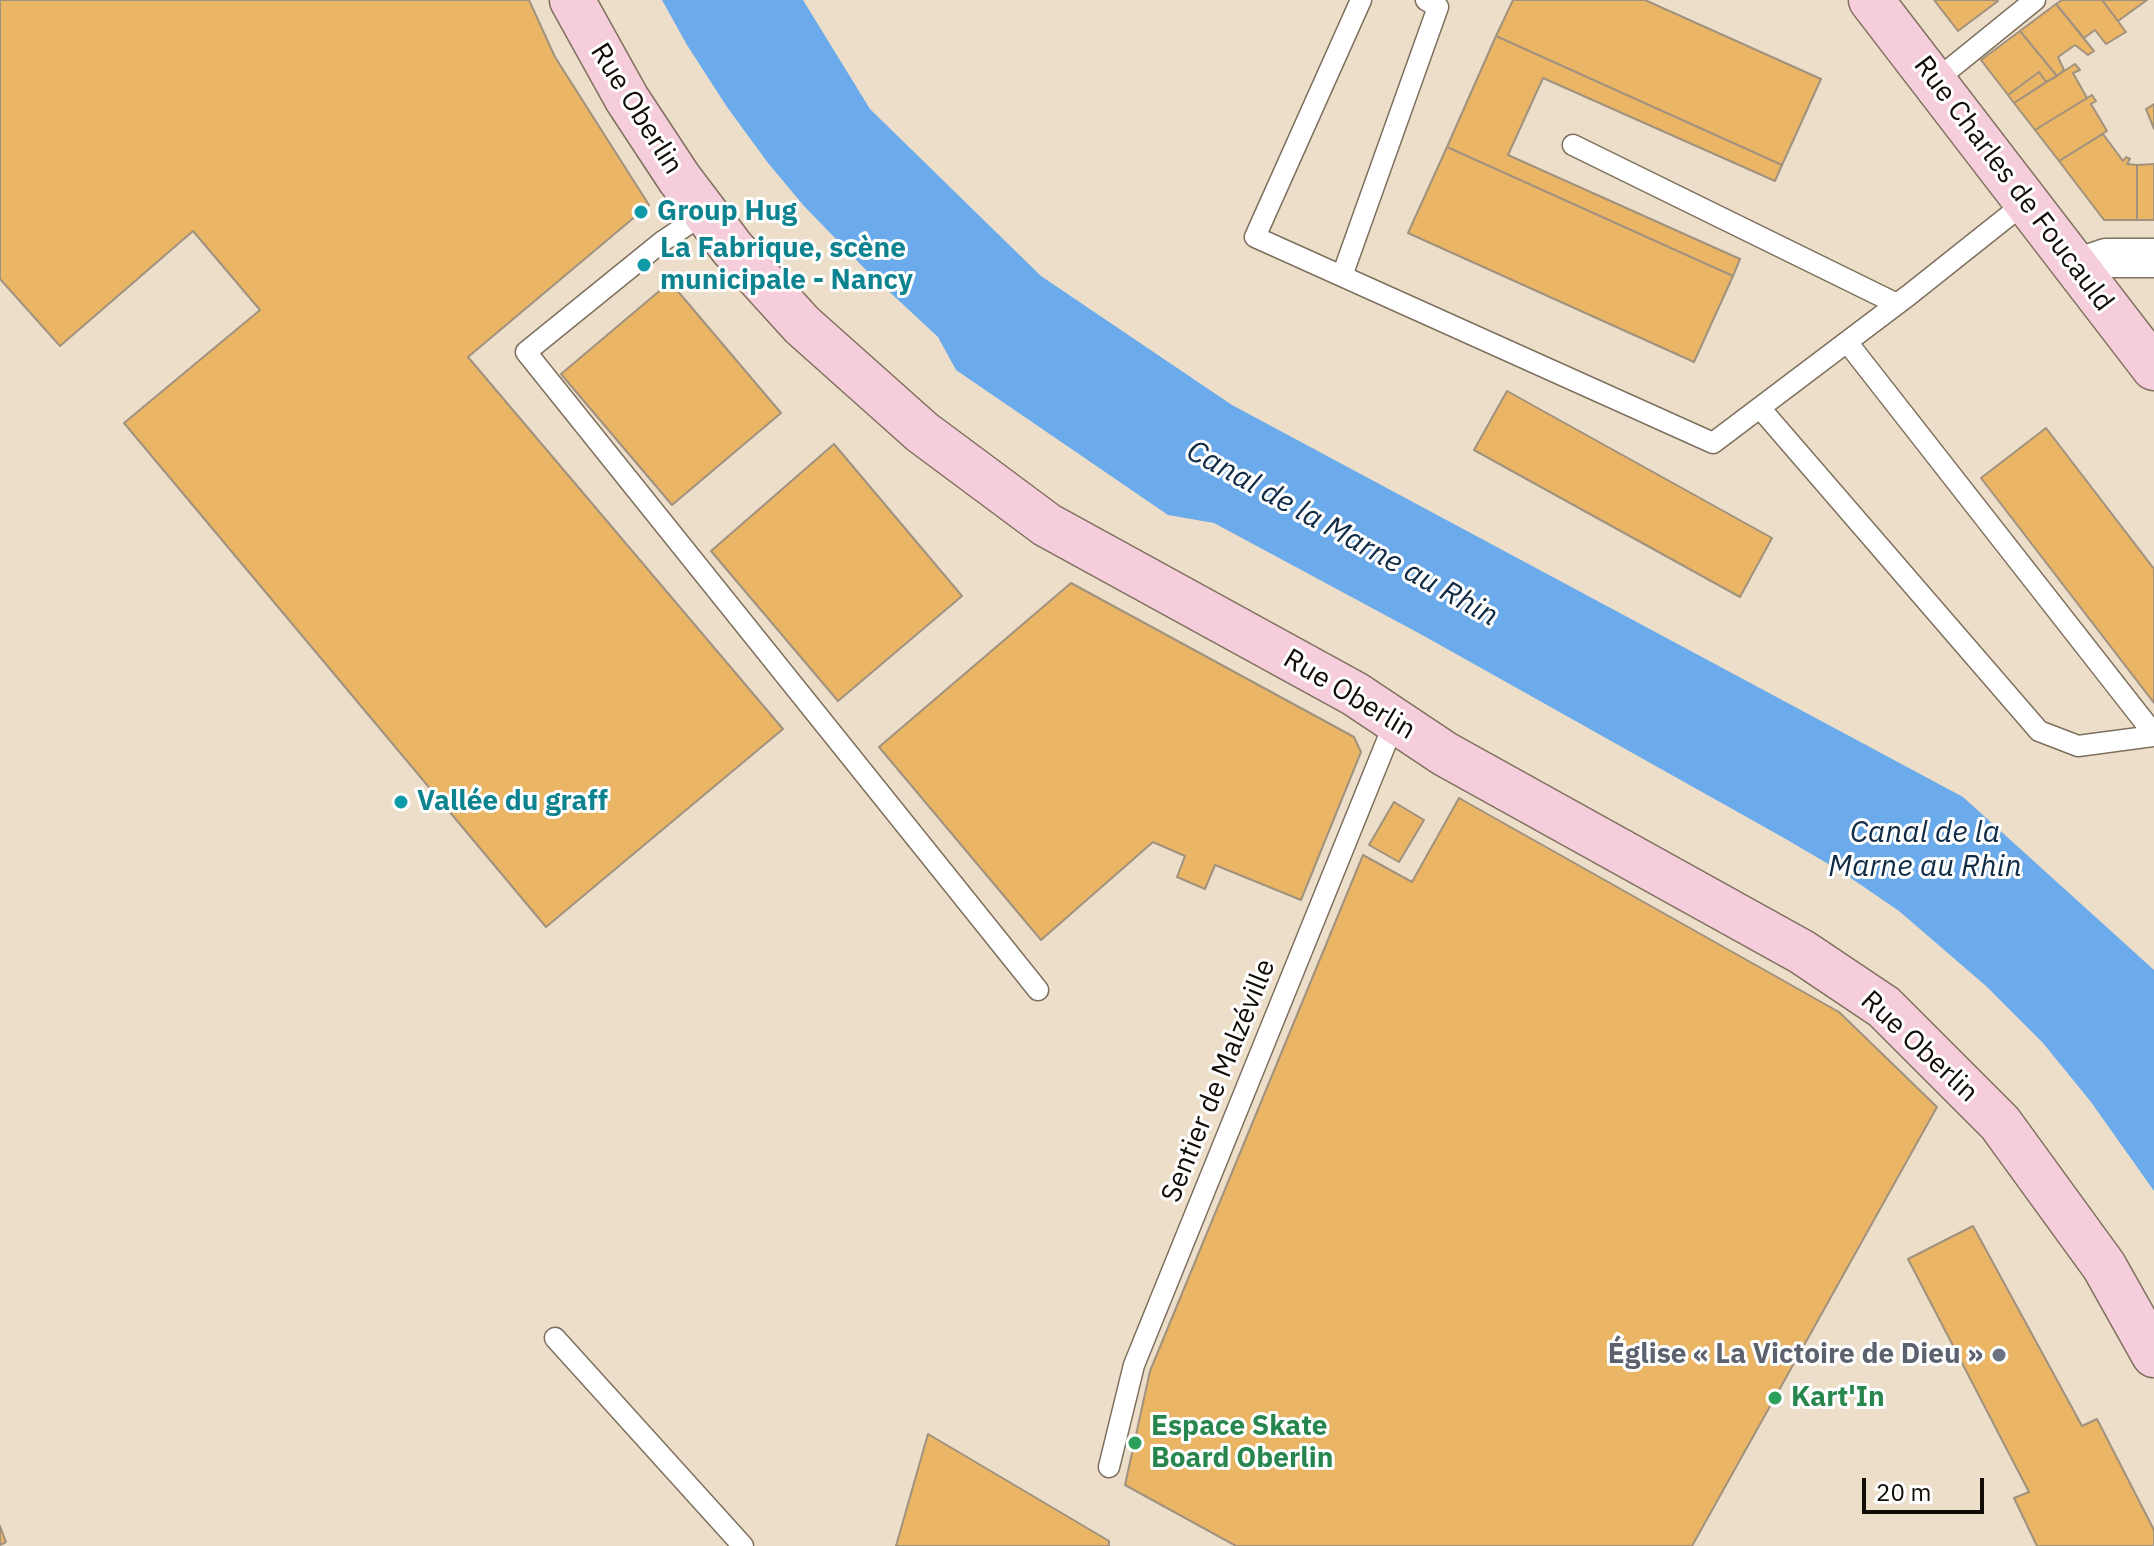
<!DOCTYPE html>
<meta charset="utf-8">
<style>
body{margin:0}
#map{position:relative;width:2154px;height:1546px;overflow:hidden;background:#eddec9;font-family:"IBM Plex Sans",sans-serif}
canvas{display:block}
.scale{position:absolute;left:1862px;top:1478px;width:122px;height:36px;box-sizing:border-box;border:4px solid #110c06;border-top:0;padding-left:10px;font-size:24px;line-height:28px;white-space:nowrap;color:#110c06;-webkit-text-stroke:6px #fff;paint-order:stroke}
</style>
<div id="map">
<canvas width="2154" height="1546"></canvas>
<div class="scale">20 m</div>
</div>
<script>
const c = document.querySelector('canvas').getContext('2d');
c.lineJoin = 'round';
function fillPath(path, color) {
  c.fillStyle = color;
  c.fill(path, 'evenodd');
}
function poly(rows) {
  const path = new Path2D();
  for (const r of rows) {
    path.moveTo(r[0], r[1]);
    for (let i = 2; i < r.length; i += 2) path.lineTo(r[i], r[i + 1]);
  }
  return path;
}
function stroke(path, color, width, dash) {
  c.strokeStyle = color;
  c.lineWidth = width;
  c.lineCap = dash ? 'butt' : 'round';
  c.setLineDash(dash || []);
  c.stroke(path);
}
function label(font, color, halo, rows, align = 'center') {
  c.font = font + ' "IBM Plex Sans",sans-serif';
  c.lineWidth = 6;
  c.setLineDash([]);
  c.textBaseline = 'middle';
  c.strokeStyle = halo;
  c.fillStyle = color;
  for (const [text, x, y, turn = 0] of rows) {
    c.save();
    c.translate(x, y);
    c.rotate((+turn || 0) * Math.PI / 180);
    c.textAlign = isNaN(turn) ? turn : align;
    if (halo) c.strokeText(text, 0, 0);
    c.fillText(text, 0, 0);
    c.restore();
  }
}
const water = poly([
 [662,0,803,0,870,109,1041,276,1232,405,1963,797,2154,970,2154,1191,2091,1102,2043,1043,1986,986,1899,911,1842,872,1784,838,1424,636,1214,523,1168,515,956,370,938,337,867,271,804,206,768,163,727,107,687,45]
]);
const building = poly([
 [0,0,529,0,555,57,649,205,468,357,783,729,546,927,124,423,260,310,193,231,60,346,0,279,0,0],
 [1513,0,1645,0,1821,79,1782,165,1496,36,1513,0],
 [1934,0,1997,0,1998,1,1958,31,1934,0],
 [2062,0,2102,0,2126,32,2106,44,2095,30,2084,38,2056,4,2062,0],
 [2102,0,2147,0,2118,21,2102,0],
 [2056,4,2094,51,2088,55,2075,45,2058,57,2064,70,2057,76,2020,31,2056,4],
 [2020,31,2057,76,2046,82,2039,72,2008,95,1981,60,2020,31],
 [1496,36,1782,165,1775,181,1543,78,1508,155,1740,259,1733,276,1447,147,1496,36],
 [2075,64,2080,70,2073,73,2087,98,2035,130,2014,103,2075,64],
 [2039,72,2046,82,2014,103,2008,95,2039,72],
 [2092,95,2096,101,2091,104,2107,131,2059,161,2035,130,2092,95],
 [2154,104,2154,129,2146,109,2154,104],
 [2103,134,2123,161,2126,157,2130,159,2127,164,2137,165,2137,220,2104,220,2059,161,2103,134],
 [1447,147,1733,276,1694,362,1408,233,1447,147],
 [2154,164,2154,220,2137,220,2137,165,2154,164],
 [670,282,781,413,672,505,561,374,670,282],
 [1507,391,1772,538,1740,597,1474,450,1507,391],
 [2046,428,2154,569,2154,703,1981,478,2046,428],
 [834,444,962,596,838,701,711,551,834,444],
 [1071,583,1354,737,1361,752,1301,900,1215,865,1205,889,1177,877,1185,856,1153,842,1041,940,879,747,1071,583],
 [1459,798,1839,1012,1937,1107,1692,1546,1236,1546,1125,1485,1150,1371,1363,855,1412,882,1459,798],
 [1394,802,1424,820,1399,862,1369,845,1394,802],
 [1973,1226,2082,1426,2097,1419,2154,1530,2154,1546,2037,1546,2014,1498,2029,1492,1908,1259,1973,1226],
 [928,1434,1109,1541,1109,1546,896,1546,928,1434],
 [0,1526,6,1542,0,1545,0,1526]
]);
const lane = poly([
 [1361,0,1255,237,1713,443,1909,295,2026,202],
 [1935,81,2035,0],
 [1573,145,1897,304],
 [705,213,663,241,526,352,1038,990],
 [1342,276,1438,7,1426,0],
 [1847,342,2154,734],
 [1760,408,2039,731,2078,746,2154,736],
 [555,1338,743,1546],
 [1109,1467,1134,1365,1395,721]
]);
const street = poly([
 [2077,268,2106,258,2154,258]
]);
const secondary = poly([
 [572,0,627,99,679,178,732,248,802,325,922,432,1047,525,1355,694,1445,754,1802,952,1884,1007,2000,1123,2104,1266,2154,1355],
 [1871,0,2154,368]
]);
const markers = [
 [641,212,8,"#0f9aa8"],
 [644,265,8,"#0f9aa8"],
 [401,802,8,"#0f9aa8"],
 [1999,1355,8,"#6b7280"],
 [1775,1398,8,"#2e9e5b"],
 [1135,1443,8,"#2e9e5b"]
];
const streetNames = [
 ["Rue Oberlin",636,109,58],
 ["Rue Charles de Foucauld",2013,184,53],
 ["Rue Oberlin",1349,695,31],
 ["Rue Oberlin",1919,1047,43],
 ["Sentier de Malzéville",1219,1081,-68]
];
const cultureNames = [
 ["Group Hug",657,212],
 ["La Fabrique, scène",660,249],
 ["municipale - Nancy",660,281],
 ["Vallée du graff",417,802]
];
const worshipNames = [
 ["Église « La Victoire de Dieu »",1983,1355]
];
const leisureNames = [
 ["Kart'In",1791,1398],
 ["Espace Skate",1151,1427],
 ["Board Oberlin",1151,1459]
];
const waterNames = [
 ["Canal de la Marne au Rhin",1342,534,29],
 ["Canal de la",1925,833],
 ["Marne au Rhin",1925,867]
];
fillPath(water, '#6babeb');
fillPath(building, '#eab565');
stroke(building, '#a0927f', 2);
stroke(lane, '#7e705e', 23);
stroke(street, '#7e705e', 41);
stroke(secondary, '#7e705e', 47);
stroke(lane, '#fff', 20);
stroke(street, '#fff', 38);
stroke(secondary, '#f6cdda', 44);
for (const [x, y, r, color] of markers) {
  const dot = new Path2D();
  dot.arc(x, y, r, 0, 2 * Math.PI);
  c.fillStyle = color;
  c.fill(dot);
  stroke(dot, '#fff', 3);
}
label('28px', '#110c06', '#fff', streetNames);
label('bold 28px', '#0d838f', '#fff', cultureNames, 'left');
label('bold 28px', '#5b616d', '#fff', worshipNames, 'right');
label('bold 28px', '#27864d', '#fff', leisureNames, 'left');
label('italic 30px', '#102b45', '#fff', waterNames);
</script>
